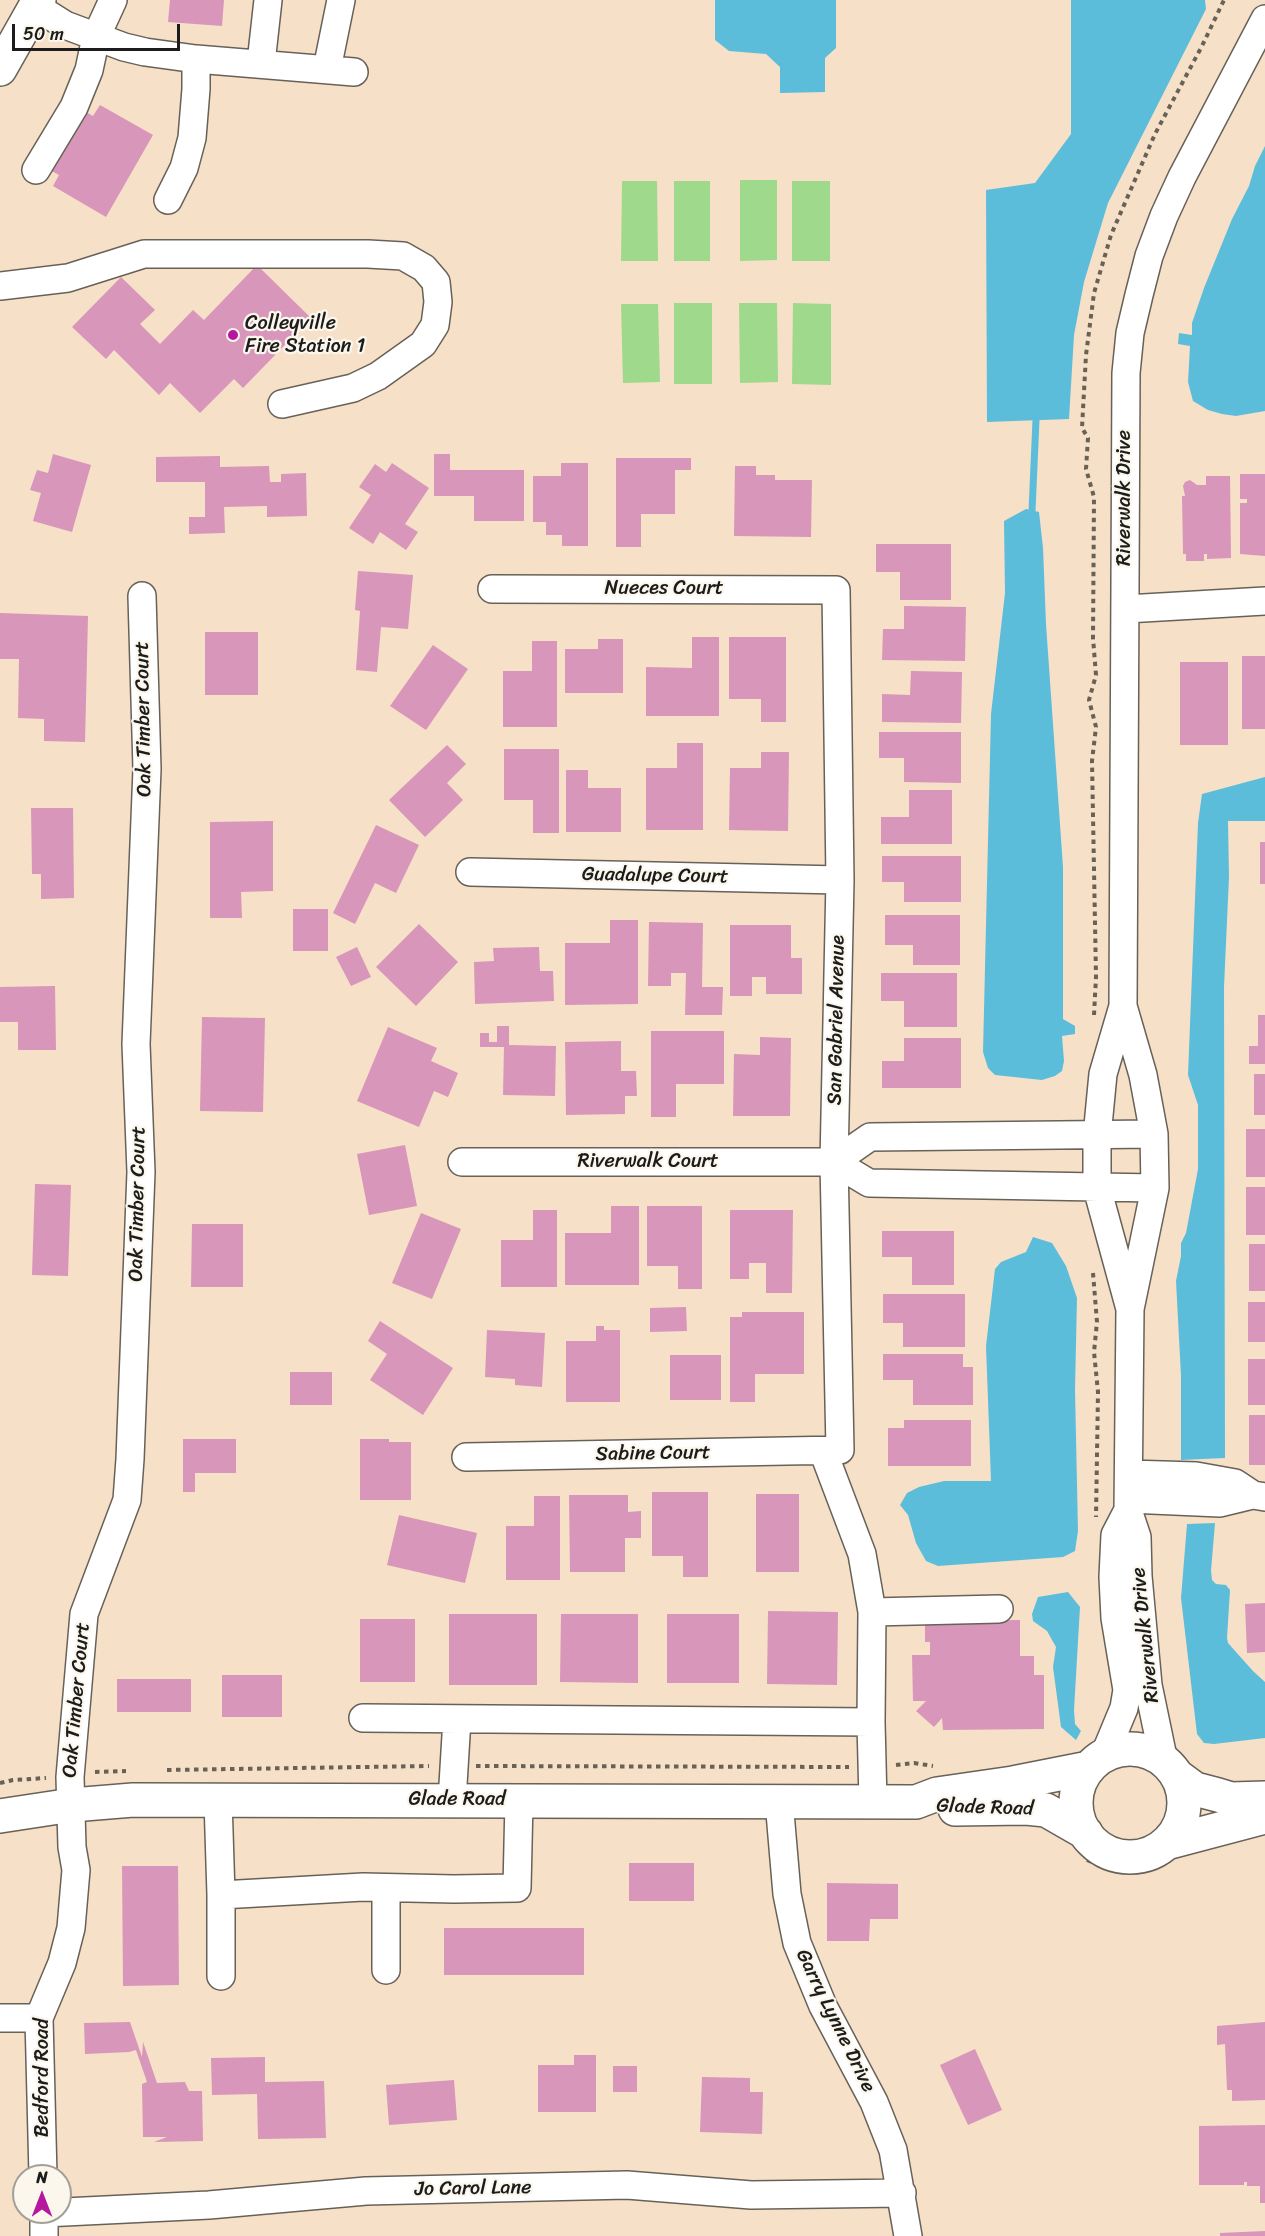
<!DOCTYPE html>
<style>
body{margin:0}
#map{position:relative;width:1265px;height:2236px;overflow:hidden;background:#f6e0c7;font-family:Sriracha,sans-serif}
canvas{display:block}
.north{position:absolute;left:12px;top:2164px;width:60px;height:60px;box-sizing:border-box;background:#fbf7ec;border:2px solid #a29f99;border-radius:50%;rotate:0deg;font-size:16px;font-weight:700;line-height:24px;text-align:center;color:#1c1c1c}
.north::after{content:'';display:block;margin:auto;width:21px;height:27px;background:#b5179e;clip-path:polygon(50% 0,100% 100%,50% 72%,0 100%)}
.scale{position:absolute;left:12px;top:24px;width:168px;height:27px;box-sizing:border-box;border:3px solid #1c1c1c;border-top:0;padding-left:8px;font-size:18px;line-height:21px;white-space:nowrap;color:#1c1c1c;-webkit-text-stroke:4px #fbf7ec;paint-order:stroke}
</style>
<div id="map">
<canvas width="1265" height="2236"></canvas>
<div class="north">N</div>
<div class="scale">50 m</div>
</div>
<script>
const c = document.querySelector('canvas').getContext('2d');
c.lineJoin = 'round';
function fillPath(path, color) {
  c.fillStyle = color;
  c.fill(path, 'evenodd');
}
function poly(rows) {
  const path = new Path2D();
  for (const r of rows) {
    if (r.length === 3) {
      path.moveTo(r[0] + r[2], r[1]);
      path.arc(r[0], r[1], r[2], 0, 2 * Math.PI);
      continue;
    }
    path.moveTo(r[0], r[1]);
    for (let i = 2; i < r.length; i += 2) path.lineTo(r[i], r[i + 1]);
  }
  return path;
}
function stroke(path, color, width, dash) {
  c.strokeStyle = color;
  c.lineWidth = width;
  c.lineCap = dash ? 'butt' : 'round';
  c.setLineDash(dash || []);
  c.stroke(path);
}
function label(font, color, halo, rows, align = 'center') {
  c.font = font + ' Sriracha,sans-serif';
  c.lineWidth = 4.5;
  c.setLineDash([]);
  c.textBaseline = 'middle';
  c.strokeStyle = halo;
  c.fillStyle = color;
  for (const [text, x, y, turn = 0] of rows) {
    c.save();
    c.translate(x, y);
    c.rotate((+turn || 0) * Math.PI / 180);
    c.textAlign = isNaN(turn) ? turn : align;
    if (halo) c.strokeText(text, 0, 0);
    c.fillText(text, 0, 0);
    c.restore();
  }
}
const green = poly([
 [740,180,777,180,777,260,740,261],
 [622,181,657,181,658,261,621,261],
 [674,181,710,181,710,261,674,261],
 [792,181,830,181,830,261,792,261],
 [674,303,712,303,712,384,674,384],
 [739,303,777,303,778,382,740,383],
 [793,303,831,304,831,385,792,384],
 [621,304,658,304,660,382,623,383]
]);
const water = poly([
 [715,0,836,0,836,48,825,58,825,92,780,93,780,67,766,54,729,51,715,40],
 [1071,0,1205,0,1206,9,1108,203,1084,282,1074,335,1069,419,987,422,986,190,1035,183,1071,134],
 [1265,146,1265,411,1236,416,1222,414,1208,410,1193,401,1188,382,1190,346,1178,344,1179,333,1192,335,1192,323,1204,288,1232,219,1249,186,1255,166],
 [1026,509,1039,512,1043,548,1046,624,1063,867,1063,1019,1075,1026,1075,1034,1062,1036,1064,1061,1062,1071,1055,1076,1042,1080,995,1075,988,1068,983,1052,991,714,1005,593,1004,521],
 [1265,777,1265,821,1228,821,1229,877,1224,987,1225,1458,1181,1460,1181,1376,1176,1281,1181,1256,1181,1243,1186,1233,1198,1169,1198,1105,1188,1075,1198,823,1202,794],
 [1033,1237,1052,1243,1066,1266,1077,1298,1075,1390,1078,1531,1075,1551,1063,1557,938,1566,926,1561,916,1543,908,1515,900,1505,907,1493,919,1487,944,1481,991,1481,986,1346,995,1269,1001,1262,1026,1252],
 [1215,1523,1211,1571,1212,1580,1216,1584,1226,1585,1230,1590,1227,1638,1228,1643,1253,1671,1265,1682,1265,1738,1214,1744,1204,1743,1197,1734,1181,1598,1187,1524],
 [1068,1592,1080,1607,1074,1710,1075,1724,1081,1731,1076,1740,1061,1727,1053,1667,1056,1647,1047,1631,1033,1621,1032,1614,1038,1597]
]);
const stream = poly([
 [1032,511,1036,420]
]);
const building = poly([
 [170,0,224,0,222,26,168,22],
 [100,105,153,135,106,217,53,186,59,175,48,169,82,110,93,116],
 [257,265,311,318,243,388,234,379,200,413,170,383,159,395,114,350,106,359,72,327,121,277,155,310,140,324,160,344,193,310,204,320],
 [53,454,91,465,72,532,33,521,41,493,30,490,37,470,48,473],
 [434,454,450,454,450,470,524,470,524,521,474,521,474,496,434,496],
 [220,456,220,467,269,466,270,482,281,482,281,474,306,473,307,516,267,517,267,506,224,507,225,533,189,534,189,517,205,517,205,482,156,482,156,457],
 [616,458,691,458,691,470,675,470,675,514,641,514,641,547,616,547],
 [392,463,429,488,405,524,418,532,406,550,380,532,373,544,349,528,371,495,359,487,375,464,386,472],
 [561,463,588,463,588,546,562,546,562,535,546,535,546,522,533,522,533,476,561,476],
 [735,466,756,466,756,475,775,475,775,480,812,480,811,537,734,536],
 [1240,474,1265,474,1265,556,1240,554,1240,503,1247,503,1247,499,1240,499],
 [1206,476,1230,476,1231,558,1207,559,1207,554,1204,554,1204,561,1186,561,1186,554,1183,554,1182,496,1185,496,1183,486,1185,482,1190,480,1197,485,1206,485],
 [876,544,951,544,951,600,900,600,900,572,876,572],
 [358,571,413,575,408,629,381,627,377,672,356,670,360,611,355,610],
 [904,606,966,607,965,661,882,660,883,629,904,629],
 [0,613,88,616,85,742,44,741,44,719,18,718,19,659,0,659],
 [205,632,258,632,258,695,205,695],
 [692,637,719,637,719,716,646,716,646,667,692,668],
 [729,637,786,637,786,722,761,722,761,699,729,699],
 [598,639,623,639,623,693,565,693,565,649,598,649],
 [532,641,557,641,557,727,503,727,503,671,532,671],
 [433,645,468,669,426,730,390,706],
 [1242,656,1265,656,1265,729,1242,729],
 [1180,662,1228,662,1228,745,1180,745],
 [911,671,962,672,961,723,882,722,882,694,910,695],
 [879,732,961,732,961,783,904,782,904,758,879,758],
 [677,743,703,743,703,830,646,830,646,768,677,768],
 [447,745,466,764,447,783,463,800,425,837,389,800],
 [504,749,559,749,559,833,533,833,533,800,504,800],
 [761,752,789,752,788,831,729,830,730,768,761,768],
 [566,770,588,770,588,788,621,788,621,832,566,832],
 [909,790,952,790,952,844,881,844,881,817,909,817],
 [31,808,73,808,74,898,41,899,41,874,32,874],
 [273,821,273,891,241,892,242,918,210,918,210,822],
 [376,825,419,845,396,893,375,883,355,924,333,913],
 [1260,842,1265,842,1265,884,1260,884],
 [882,856,961,856,961,902,904,902,904,882,882,882],
 [293,909,328,909,328,951,293,951],
 [885,915,960,915,960,965,913,965,913,945,885,945],
 [610,920,638,920,638,1004,565,1005,565,943,610,943],
 [649,922,703,923,702,987,723,987,722,1015,685,1015,686,973,671,973,671,986,648,986],
 [419,924,458,962,416,1006,376,967],
 [730,925,791,925,791,958,802,958,802,994,766,994,766,977,752,977,752,996,730,996],
 [357,947,371,977,351,986,336,957],
 [539,947,540,971,553,971,554,1001,475,1004,474,962,494,961,493,948],
 [881,973,957,973,957,1027,904,1027,904,1001,881,1001],
 [55,986,56,1050,18,1050,18,1022,0,1022,0,987],
 [1258,1015,1265,1015,1265,1064,1249,1064,1249,1046,1258,1046],
 [202,1017,265,1018,263,1112,200,1111],
 [497,1026,509,1026,509,1045,556,1046,555,1096,503,1095,504,1047,480,1047,480,1033,489,1033,489,1042,497,1042],
 [388,1027,437,1048,431,1061,458,1073,448,1097,434,1091,419,1127,357,1101],
 [651,1031,724,1031,724,1084,676,1084,676,1117,651,1117],
 [760,1037,791,1038,790,1116,733,1116,734,1054,760,1055],
 [904,1038,961,1038,961,1088,882,1088,882,1061,904,1061],
 [621,1041,621,1071,636,1071,637,1096,625,1096,625,1114,566,1115,565,1042],
 [1254,1074,1265,1074,1265,1115,1254,1115],
 [1246,1129,1265,1129,1265,1177,1246,1177],
 [405,1145,417,1206,369,1215,357,1154],
 [35,1184,71,1185,68,1276,32,1275],
 [1246,1187,1265,1187,1265,1235,1246,1235],
 [611,1206,639,1206,639,1285,565,1285,565,1233,611,1233],
 [647,1206,702,1206,702,1289,678,1289,678,1266,647,1266],
 [533,1210,557,1210,557,1287,501,1287,501,1240,533,1240],
 [730,1210,793,1210,792,1293,766,1293,766,1263,749,1263,749,1279,730,1279],
 [421,1213,461,1229,432,1299,392,1283],
 [192,1224,243,1224,243,1287,191,1287],
 [882,1231,954,1231,954,1285,912,1285,912,1257,882,1257],
 [1249,1244,1265,1244,1265,1291,1249,1291],
 [883,1294,965,1294,965,1347,903,1347,903,1323,883,1323],
 [1248,1302,1265,1302,1265,1342,1248,1342],
 [686,1307,687,1331,650,1332,650,1308],
 [742,1312,804,1312,804,1374,755,1374,755,1402,730,1402,730,1317,742,1317],
 [380,1321,453,1368,423,1415,370,1380,387,1354,368,1341],
 [596,1326,604,1326,604,1330,620,1330,620,1402,566,1402,566,1341,596,1341],
 [487,1330,545,1333,542,1387,515,1385,515,1379,485,1377],
 [883,1354,963,1354,963,1367,973,1367,973,1405,913,1405,913,1380,883,1380],
 [670,1355,721,1355,721,1400,670,1400],
 [1248,1359,1265,1359,1265,1405,1248,1405],
 [290,1372,332,1372,332,1405,290,1405],
 [1249,1415,1265,1415,1265,1465,1249,1465],
 [904,1420,971,1420,971,1466,888,1466,888,1428,904,1428],
 [183,1439,236,1439,236,1473,195,1473,195,1492,183,1492],
 [360,1439,389,1439,389,1442,411,1442,411,1500,360,1500],
 [652,1492,708,1492,708,1577,683,1577,683,1556,652,1556],
 [756,1494,799,1494,799,1572,756,1572],
 [569,1495,628,1495,628,1512,641,1511,641,1538,625,1538,625,1572,570,1572],
 [534,1496,560,1496,560,1580,506,1580,506,1526,534,1526],
 [399,1515,477,1533,465,1583,387,1565],
 [1265,1603,1265,1652,1247,1653,1245,1604],
 [768,1611,838,1612,837,1685,767,1684],
 [449,1614,537,1614,537,1685,449,1685],
 [561,1614,638,1614,638,1683,560,1682],
 [667,1614,739,1614,739,1683,667,1683],
 [360,1619,415,1619,415,1682,360,1682],
 [1020,1620,1020,1656,1034,1656,1034,1675,1044,1675,1044,1729,943,1730,942,1718,934,1727,916,1711,926,1701,913,1701,912,1655,930,1655,930,1642,925,1642,925,1621],
 [222,1675,282,1675,282,1717,222,1717],
 [117,1679,191,1679,191,1712,117,1712],
 [629,1863,694,1863,694,1901,629,1901],
 [122,1866,178,1866,179,1985,123,1986],
 [827,1883,898,1884,898,1919,870,1919,869,1941,827,1941],
 [444,1928,584,1928,584,1975,444,1975],
 [130,2022,142,2057,143,2042,157,2083,185,2082,189,2091,202,2091,203,2141,154,2142,167,2137,143,2137,142,2084,147,2082,136,2050,129,2052,85,2054,84,2023],
 [1265,2022,1265,2100,1232,2101,1232,2090,1227,2090,1225,2044,1217,2045,1217,2026],
 [975,2049,1002,2110,968,2125,940,2065],
 [574,2055,596,2055,596,2112,538,2112,538,2065,574,2065],
 [265,2057,265,2082,324,2081,326,2138,258,2139,257,2094,212,2095,211,2058],
 [613,2066,637,2066,637,2092,613,2092],
 [702,2077,750,2078,750,2092,763,2092,762,2134,700,2132],
 [454,2080,457,2120,389,2125,386,2085],
 [1265,2125,1265,2203,1260,2203,1260,2186,1247,2186,1247,2182,1244,2182,1244,2185,1199,2185,1199,2126],
 [1265,2231,1265,2236,1220,2236,1220,2233]
]);
const path = poly([
 [1094,1015,1096,977,1092,761,1096,727,1089,700,1096,675,1093,638,1094,497,1086,469,1088,438,1082,428,1086,355,1094,293,1111,235,1155,134,1202,46,1224,0],
 [1093,1273,1097,1322,1094,1352,1098,1392,1096,1517],
 [896,1765,914,1763,933,1766],
 [476,1766,849,1767],
 [167,1770,429,1766],
 [95,1772,126,1771],
 [0,1783,13,1780,46,1778],
 [1087,1860,1108,1869,1123,1872,1152,1866]
]);
const minor = poly([
 [35,6,65,25,124,47,145,52,196,59,354,72],
 [261,63,268,0],
 [327,69,341,0],
 [36,170,74,107,89,70,96,37,113,0],
 [168,200,184,168,192,138,196,89,196,59],
 [0,286,68,278,144,254,368,254,403,256,424,268,436,282,438,302,435,325,423,344,378,376,353,388,282,404],
 [1126,609,1265,601],
 [470,872,840,880],
 [1123,1006,1143,1075,1154,1134,1155,1188,1130,1309,1128,1510,1137,1537,1138,1576,1148,1685,1164,1762],
 [462,1162,834,1162,869,1183,1155,1188],
 [834,1162,870,1137,1154,1134],
 [1130,1309,1097,1188,1097,1136,1103,1074,1123,1006,1126,373,1130,333,1139,295,1149,256,1164,216,1182,177,1265,19],
 [823,1451,862,1554,872,1612],
 [466,1457,840,1450,834,1162,840,880,836,590,492,589],
 [1129,1474,1196,1476,1235,1483,1253,1495],
 [1129,1499,1220,1503,1253,1495,1265,1497],
 [363,1718,871,1722,873,1802],
 [871,1722,872,1612,999,1609],
 [1104,1756,1124,1708,1127,1690,1115,1618,1113,1577,1115,1535,1128,1510],
 [218,1800,221,1895,363,1887,454,1889,517,1888,519,1801],
 [452,1801,457,1719],
 [779,1801,787,1894,797,1943,823,2006,874,2102,893,2150,908,2236],
 [386,1888,386,1970],
 [221,1976,221,1895],
 [0,2018,39,2018],
 [43,2176,39,2018,62,1963,71,1928,76,1870,72,1847,70,1777,84,1614,127,1500,130,1459,141,1172,136,1044,147,769,142,596],
 [44,2213,209,2205,366,2191,627,2185,751,2195,902,2193],
 [44,2236,44,2212]
]);
const major = poly([
 [0,69,39,0],
 [1130,1803,54],
 [1176,1775,1195,1789,1218,1795,1231,1799,1265,1798],
 [955,1809,1026,1808,1046,1810,1086,1833],
 [0,1816,72,1805,133,1800,916,1802,937,1794,1013,1783,1089,1768],
 [1166,1843,1265,1817]
]);
const markers = [
 [233,335,6,"#b5179e"]
];
const poiNames = [
 ["Colleyville",245,324],
 ["Fire Station 1",245,347]
];
const streetNames = [
 ["Riverwalk Drive",1125,498,-90],
 ["Nueces Court",664,589],
 ["Oak Timber Court",144,719,-91],
 ["Guadalupe Court",655,876,1],
 ["San Gabriel Avenue",837,1020,-89],
 ["Riverwalk Court",648,1162],
 ["Oak Timber Court",138,1204,-89],
 ["Sabine Court",653,1454,-1],
 ["Riverwalk Drive",1146,1635,-96],
 ["Oak Timber Court",77,1700,-85],
 ["Glade Road",457,1800],
 ["Glade Road",985,1808,2],
 ["Garry Lynne Drive",835,2021,64],
 ["Bedford Road",43,2078,-90],
 ["Jo Carol Lane",473,2189,-1]
];
fillPath(green, '#9fd98c');
fillPath(water, '#5cbddb');
stroke(stream, '#5cbddb', 7);
fillPath(building, '#d896ba');
stroke(minor, '#686158', 30);
stroke(major, '#686158', 36);
stroke(path, '#686158', 4, [4.5, 4.5]);
stroke(minor, '#fff', 27);
stroke(major, '#fff', 33);
for (const [x, y, r, color] of markers) {
  const dot = new Path2D();
  dot.arc(x, y, r, 0, 2 * Math.PI);
  c.fillStyle = color;
  c.fill(dot);
  stroke(dot, '#fbf7ec', 2);
}
label('20px', '#1c1c1c', '#fbf7ec', poiNames, 'left');
label('20px', '#1c1c1c', '#fbf7ec', streetNames);
</script>
